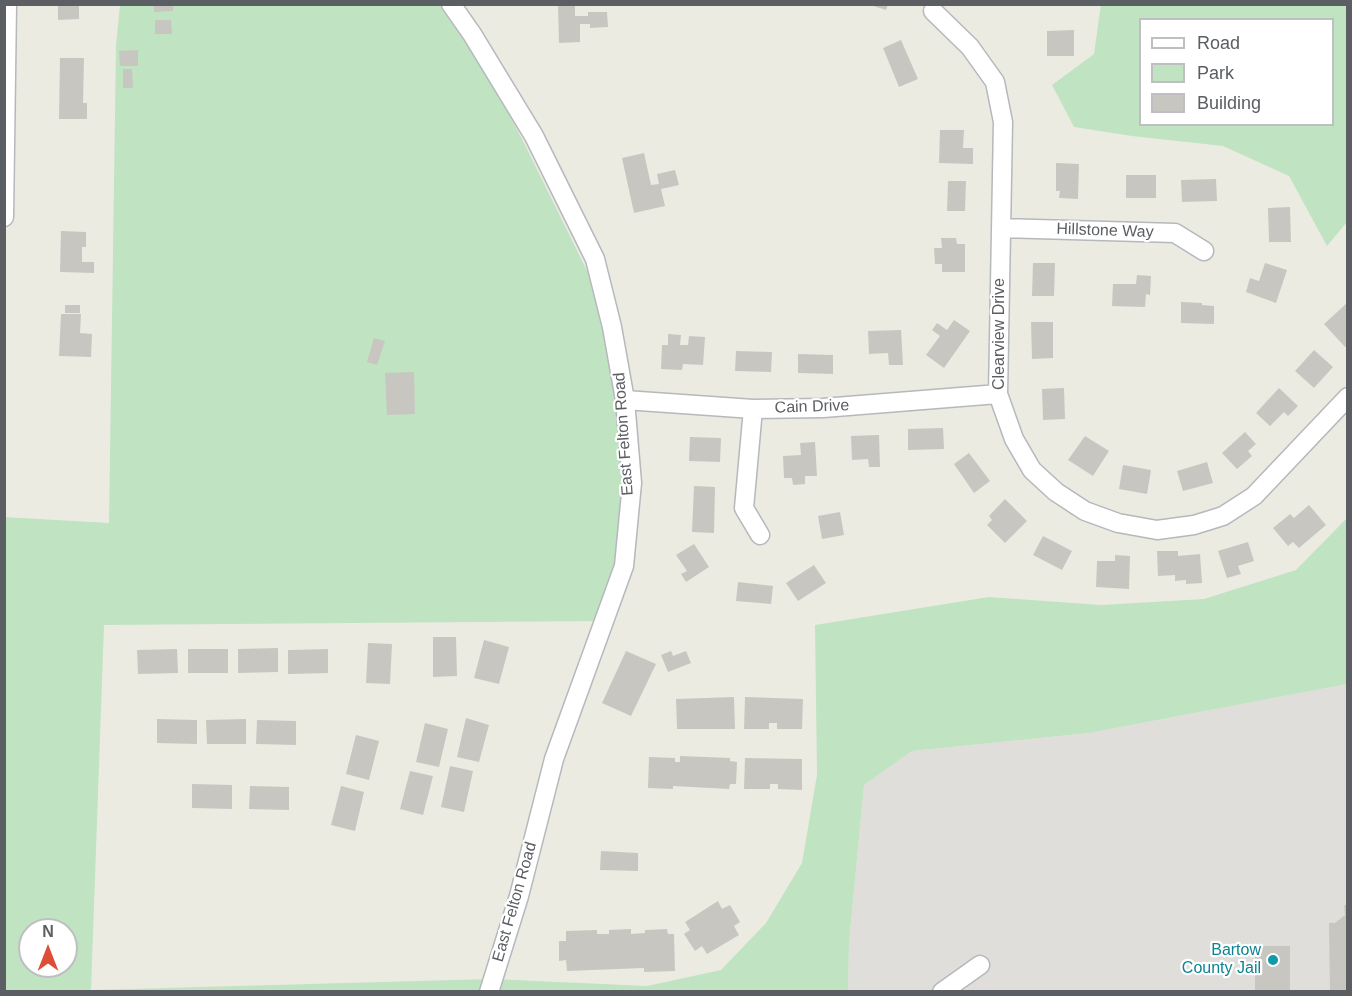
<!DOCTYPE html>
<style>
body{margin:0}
#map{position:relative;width:1352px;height:996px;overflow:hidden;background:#ecebe2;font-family:Arial,sans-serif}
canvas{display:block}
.frame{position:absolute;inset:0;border:6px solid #5b5e62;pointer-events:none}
.legend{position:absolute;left:1139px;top:18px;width:195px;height:108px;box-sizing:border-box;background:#fff;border:2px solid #bdbfc0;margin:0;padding:8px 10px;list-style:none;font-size:18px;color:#5b5e62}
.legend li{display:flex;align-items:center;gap:12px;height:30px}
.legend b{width:30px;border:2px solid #bdbfc0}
.north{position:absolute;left:18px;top:918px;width:60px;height:60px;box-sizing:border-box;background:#fff;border:2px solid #bdbfc0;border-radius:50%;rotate:0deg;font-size:16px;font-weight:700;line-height:24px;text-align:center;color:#5b5e62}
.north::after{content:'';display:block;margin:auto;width:21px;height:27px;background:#de4d37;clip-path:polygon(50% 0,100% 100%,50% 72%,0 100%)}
</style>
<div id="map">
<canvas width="1352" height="996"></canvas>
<div class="frame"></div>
<ul class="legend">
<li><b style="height:8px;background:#fff"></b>Road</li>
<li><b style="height:16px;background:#c0e3c2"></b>Park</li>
<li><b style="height:16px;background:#c8c6c0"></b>Building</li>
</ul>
<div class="north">N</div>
</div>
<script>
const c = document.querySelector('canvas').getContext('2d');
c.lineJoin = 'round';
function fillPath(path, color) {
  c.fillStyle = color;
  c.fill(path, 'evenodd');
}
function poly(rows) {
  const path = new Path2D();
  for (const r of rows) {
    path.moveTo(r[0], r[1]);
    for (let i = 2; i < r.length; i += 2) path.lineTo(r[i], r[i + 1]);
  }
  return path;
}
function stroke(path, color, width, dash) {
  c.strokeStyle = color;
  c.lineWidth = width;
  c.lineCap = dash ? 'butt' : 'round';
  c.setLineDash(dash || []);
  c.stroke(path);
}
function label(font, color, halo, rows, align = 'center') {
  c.font = font + ' Arial,sans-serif';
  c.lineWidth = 4.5;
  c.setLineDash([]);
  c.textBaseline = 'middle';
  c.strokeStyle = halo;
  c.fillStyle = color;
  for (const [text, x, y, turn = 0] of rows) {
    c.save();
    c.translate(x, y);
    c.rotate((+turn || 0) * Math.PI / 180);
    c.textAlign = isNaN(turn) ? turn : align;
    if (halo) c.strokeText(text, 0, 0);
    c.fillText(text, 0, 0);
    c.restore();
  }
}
const industrial = poly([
 [1347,684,1347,991,848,992,849,942,864,785,912,751,1089,733]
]);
const green = poly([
 [1101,4,1347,5,1347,222,1327,246,1289,176,1223,146,1132,136,1074,127,1052,85,1094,54],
 [1140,20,1332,20,1332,124,1140,124],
 [120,5,451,5,521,137,604,305,625,400,620,559,604,621,104,625,91,990,492,979,647,986,721,970,766,923,802,863,817,775,815,625,989,597,1101,605,1204,599,1296,570,1347,518,1347,684,1089,733,912,751,864,785,849,942,848,991,5,991,4,517,109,523,116,46],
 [30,930,66,930,66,966,30,966]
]);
const building = poly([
 [58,4,79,4,79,19,58,20],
 [154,4,173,4,173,11,154,12],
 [558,4,575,4,575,16,588,16,588,12,607,12,608,27,590,28,590,24,580,24,580,42,559,43],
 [867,4,888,4,886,10],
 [155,20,171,20,172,34,155,34],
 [1074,30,1074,56,1047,56,1047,31],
 [901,40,918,79,899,87,883,48],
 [138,50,138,66,120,66,119,51],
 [60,58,84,58,83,103,87,103,87,119,59,119],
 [123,69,132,69,133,88,123,88],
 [940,130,964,130,963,148,973,148,973,164,939,163],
 [644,153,651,185,659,184,657,174,675,170,679,185,661,189,665,206,634,213,622,158],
 [1056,163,1079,164,1078,199,1059,198,1060,191,1056,191],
 [1126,175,1156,175,1156,198,1126,198],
 [1216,179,1217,201,1182,202,1181,180],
 [948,181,966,181,965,211,947,211],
 [1290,207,1291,242,1269,242,1268,208],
 [61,231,86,232,86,247,82,247,82,262,94,262,94,273,60,272],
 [941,238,956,238,957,244,965,244,965,272,942,272,942,264,935,264,934,248,942,248],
 [1033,263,1055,263,1054,296,1032,296],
 [1265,263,1287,270,1276,303,1246,292,1250,278,1259,281],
 [1137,275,1151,276,1150,295,1146,294,1145,307,1112,306,1113,284,1136,284],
 [1181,302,1202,303,1202,305,1214,306,1214,324,1181,323],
 [1348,302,1348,345,1345,347,1324,324],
 [65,305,80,305,80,313,65,313],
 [61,314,81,314,80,333,92,334,91,357,59,356],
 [954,320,970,331,944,368,926,355,940,336,932,330,937,323,947,330],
 [1031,322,1053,322,1053,358,1032,359],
 [901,330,903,365,889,365,888,353,869,354,868,331],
 [668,334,681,335,680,345,688,345,689,336,705,337,703,365,683,364,682,370,661,369,662,345,668,345],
 [374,338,385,341,377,365,367,362],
 [1314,350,1333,367,1314,388,1295,371],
 [736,351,772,352,771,372,735,371],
 [798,354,833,355,833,374,798,373],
 [414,372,415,414,387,415,385,373],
 [1064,388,1065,419,1043,420,1042,389],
 [1279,388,1298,406,1288,416,1284,412,1270,426,1256,413],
 [943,428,944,449,908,450,908,429],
 [1245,432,1256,444,1248,451,1252,456,1237,469,1222,453],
 [879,435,880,467,869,467,868,459,852,460,851,436],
 [1085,436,1109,451,1093,476,1068,460],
 [690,437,721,438,720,462,689,461],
 [815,442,817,476,805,476,805,484,793,485,792,478,784,478,783,456,801,455,800,443],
 [969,453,990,481,974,493,954,464],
 [1207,462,1213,483,1183,491,1177,471],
 [1123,465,1151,470,1147,494,1119,489],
 [694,486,715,487,714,533,692,532],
 [1005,499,1027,521,1005,543,987,525,992,520,989,516],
 [1309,505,1326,525,1299,548,1293,542,1288,546,1273,528,1290,514,1294,518],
 [840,512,844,535,822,539,818,516],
 [1043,536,1072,551,1062,570,1033,555],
 [1248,542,1254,561,1238,566,1241,574,1227,578,1218,551],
 [694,544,709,567,686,582,681,574,687,571,676,555],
 [1157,551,1178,551,1178,556,1200,554,1202,583,1186,584,1186,580,1175,581,1175,575,1158,576],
 [1115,555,1130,556,1129,589,1096,587,1097,561,1115,561],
 [814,565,826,583,798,601,786,583],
 [738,582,773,586,771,604,736,601],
 [433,637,456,637,457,676,433,677],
 [484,640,509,647,499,684,474,678],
 [368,643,392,644,390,684,366,683],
 [278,648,278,672,238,673,238,649],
 [177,649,178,673,138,674,137,650],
 [188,649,228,649,228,673,188,673],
 [328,649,328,673,288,674,288,650],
 [626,651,656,664,631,716,602,703],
 [671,651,673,656,686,651,691,663,668,672,661,655],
 [734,697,735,729,677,729,676,699],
 [745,697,803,699,802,729,777,729,777,723,769,723,769,729,744,729],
 [466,718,489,725,479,762,457,757],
 [157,719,197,720,197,744,157,743],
 [246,719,246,744,207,744,206,720],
 [257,720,296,721,296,745,256,744],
 [425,723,448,729,439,767,416,762],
 [356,735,379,741,369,780,346,774],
 [680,756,730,758,730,761,737,762,736,784,730,784,729,789,673,786,673,789,648,788,649,757,675,758,675,762,680,762],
 [745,758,802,759,802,790,778,789,778,784,770,784,770,789,744,789],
 [450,766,473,771,464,812,441,807],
 [410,771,433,776,423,815,400,809],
 [192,784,232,785,232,809,192,808],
 [250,786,289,787,289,810,249,809],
 [341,786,364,792,355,831,331,825],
 [601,851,638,853,638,871,600,870],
 [718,901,722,909,730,905,740,922,734,926,739,935,707,954,702,946,695,951,684,934,690,930,685,922],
 [1344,905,1348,905,1348,992,1330,992,1329,923,1335,923,1345,915],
 [631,929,631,934,645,933,645,930,667,929,668,934,674,934,675,971,644,972,644,968,567,971,566,960,559,961,559,941,566,941,566,931,597,930,597,934,609,934,609,930],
 [1255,946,1290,946,1290,992,1255,992]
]);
const minor = poly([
 [451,4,472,34,534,136,595,259,612,327,625,400,632,483,624,566,554,759,519,896,489,992],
 [933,11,970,47,995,82,1003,122,998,394,1014,439,1032,470,1056,492,1085,511,1118,523,1157,530,1194,525,1223,516,1254,496,1348,397],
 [4,217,7,4],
 [1001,228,1175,233,1204,251],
 [625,400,753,409,823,408,998,394],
 [753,409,744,508,760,535],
 [942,992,980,965]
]);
const markers = [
 [1273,960,6,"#0f9aa8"]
];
const streetNames = [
 ["Hillstone Way",1105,231,2],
 ["Clearview Drive",1000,334,-90],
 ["Cain Drive",812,407,-2],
 ["East Felton Road",624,434,-94],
 ["East Felton Road",515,902,-74]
];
const cultureNames = [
 ["Bartow",1261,951],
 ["County Jail",1261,969]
];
fillPath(industrial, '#e0deda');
fillPath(green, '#c0e3c2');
fillPath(building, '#c8c6c0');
stroke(minor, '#b5b8bc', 21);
stroke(minor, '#fff', 18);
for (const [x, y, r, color] of markers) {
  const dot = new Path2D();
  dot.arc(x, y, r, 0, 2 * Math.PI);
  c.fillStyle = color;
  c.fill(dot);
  stroke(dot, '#fff', 2);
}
label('16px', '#5b5e62', '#fff', streetNames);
label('16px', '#0d838f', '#fff', cultureNames, 'right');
</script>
